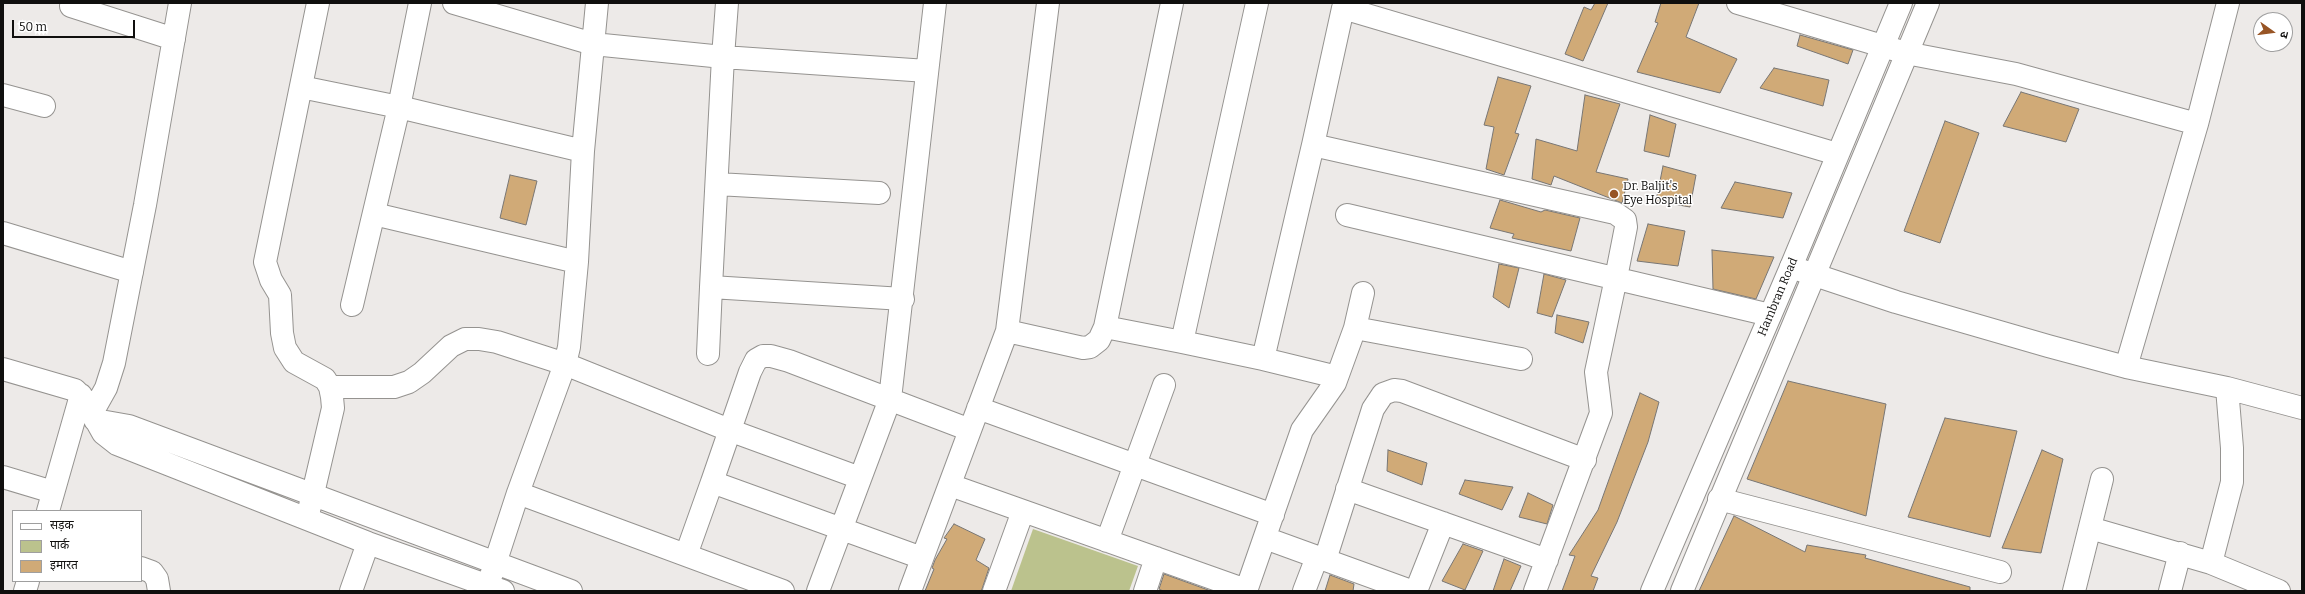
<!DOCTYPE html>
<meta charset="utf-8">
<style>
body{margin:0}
#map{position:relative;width:2305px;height:594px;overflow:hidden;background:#edeae8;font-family:Bitter,"Noto Sans Devanagari",serif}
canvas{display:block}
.frame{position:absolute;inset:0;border:4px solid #100f0e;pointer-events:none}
.legend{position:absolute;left:12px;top:510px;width:130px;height:72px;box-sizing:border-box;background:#fff;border:1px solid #9f9f9f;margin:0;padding:5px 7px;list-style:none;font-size:12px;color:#100f0e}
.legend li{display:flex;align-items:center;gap:8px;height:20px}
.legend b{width:20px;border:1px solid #9f9f9f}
.north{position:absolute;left:2253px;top:12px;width:40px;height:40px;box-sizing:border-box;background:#fff;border:1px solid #9f9f9f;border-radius:50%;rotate:104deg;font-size:11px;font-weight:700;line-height:16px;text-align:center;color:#100f0e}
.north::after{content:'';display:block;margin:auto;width:14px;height:18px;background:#985525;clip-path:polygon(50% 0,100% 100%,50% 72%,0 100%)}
.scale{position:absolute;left:12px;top:20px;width:123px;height:18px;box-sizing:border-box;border:2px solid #100f0e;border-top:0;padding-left:5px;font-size:12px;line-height:14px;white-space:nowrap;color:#100f0e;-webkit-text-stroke:3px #fff;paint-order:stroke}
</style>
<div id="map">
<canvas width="2305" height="594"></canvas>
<div class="frame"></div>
<ul class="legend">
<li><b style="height:5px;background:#fff"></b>सड़क</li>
<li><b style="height:11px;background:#bbc28d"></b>पार्क</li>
<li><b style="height:11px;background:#d0aa77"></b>इमारत</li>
</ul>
<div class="north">उ</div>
<div class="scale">50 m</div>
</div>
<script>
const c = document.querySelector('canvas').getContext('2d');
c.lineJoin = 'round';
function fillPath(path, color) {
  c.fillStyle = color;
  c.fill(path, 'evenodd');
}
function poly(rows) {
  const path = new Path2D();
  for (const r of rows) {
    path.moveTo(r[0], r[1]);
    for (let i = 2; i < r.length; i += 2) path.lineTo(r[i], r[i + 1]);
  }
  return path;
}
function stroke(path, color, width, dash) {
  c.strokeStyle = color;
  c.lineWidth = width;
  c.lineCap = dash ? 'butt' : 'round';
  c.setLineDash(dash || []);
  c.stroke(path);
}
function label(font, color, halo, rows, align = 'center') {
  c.font = font + ' Bitter,serif';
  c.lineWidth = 3;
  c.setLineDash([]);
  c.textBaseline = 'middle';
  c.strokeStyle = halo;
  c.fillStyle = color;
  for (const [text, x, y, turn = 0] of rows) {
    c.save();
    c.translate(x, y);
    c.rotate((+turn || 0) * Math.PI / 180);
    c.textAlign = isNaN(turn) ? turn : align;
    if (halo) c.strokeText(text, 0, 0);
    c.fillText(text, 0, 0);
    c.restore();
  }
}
const green = poly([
 [1033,529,1138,566,1129,591,1011,591]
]);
const building = poly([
 [1595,3,1608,3,1583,61,1565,54,1584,7,1591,10,1595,3],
 [1661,3,1699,3,1686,37,1737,59,1720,93,1637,72,1658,23,1655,22,1661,3],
 [1800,35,1853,50,1848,64,1797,46,1800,35],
 [1774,68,1829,80,1823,106,1760,88,1774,68],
 [1498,77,1531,86,1515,133,1519,134,1504,175,1486,169,1494,127,1484,125,1498,77],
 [2021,92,2079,109,2066,142,2003,126,2021,92],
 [1585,95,1620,104,1596,172,1628,179,1622,203,1554,176,1551,185,1532,179,1536,139,1577,151,1585,95],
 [1650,115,1676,124,1669,157,1644,151,1650,115],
 [1945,121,1979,133,1940,243,1904,231,1945,121],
 [1663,166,1696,175,1690,207,1656,201,1663,166],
 [510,175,537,181,526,225,500,218,510,175],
 [1735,182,1792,193,1783,218,1721,208,1735,182],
 [1500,200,1541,212,1545,210,1580,218,1571,251,1512,238,1514,234,1490,228,1500,200],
 [1648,224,1685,231,1678,266,1637,261,1648,224],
 [1712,250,1774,257,1756,299,1713,289,1712,250],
 [1499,264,1519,268,1509,308,1493,297,1499,264],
 [1544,274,1566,280,1552,317,1537,313,1544,274],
 [1557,315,1589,322,1583,343,1555,333,1557,315],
 [1788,381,1886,404,1866,516,1747,479,1788,381],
 [1640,393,1659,402,1648,442,1617,522,1591,576,1598,578,1593,591,1562,591,1575,556,1569,555,1598,510,1640,393],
 [1945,418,2017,431,1990,537,1908,517,1945,418],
 [1388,450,1427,463,1422,485,1387,471,1388,450],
 [2042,450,2063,459,2041,553,2002,548,2042,450],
 [1465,480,1513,487,1502,510,1459,494,1465,480],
 [1528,493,1553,505,1547,524,1519,517,1528,493],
 [1734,516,1805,552,1807,545,1866,555,1865,558,1970,587,1970,591,1699,591,1734,516],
 [954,524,985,539,976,560,989,568,982,589,981,591,925,591,934,569,932,568,935,560,947,539,944,538,954,524],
 [1463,544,1483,551,1465,590,1442,581,1463,544],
 [1504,559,1521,566,1510,591,1493,591,1504,559],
 [1164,574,1211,591,1163,591,1159,589,1164,574],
 [1330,575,1354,584,1353,591,1325,591,1330,575]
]);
const minor = poly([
 [454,3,593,44,723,57,727,3],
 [1257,3,1182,342,1263,359],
 [1738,3,1906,53,2016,74,2197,124],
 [71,6,174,39],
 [301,87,399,107,583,151],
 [3,95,44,106],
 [1313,145,1263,359,1337,377],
 [717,184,879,193],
 [374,214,577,262],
 [1347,215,1770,315],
 [3,233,132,272],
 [1791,267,1896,302,2048,346,2126,367,2227,388,2302,408],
 [711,287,723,57,927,71],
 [352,305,399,107,420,3],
 [1105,327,1182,342],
 [1355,328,1521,359],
 [1007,331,1083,348,1090,347,1099,340,1105,327,1172,3],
 [708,354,711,287,903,299],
 [2126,367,2197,124,2228,3],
 [3,369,75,390,84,399,103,433,117,444,368,543,503,591],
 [330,387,394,387,409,382,422,373,451,346,465,339,479,339,497,342,565,364,729,430,860,478],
 [978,408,1273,515],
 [92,413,106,388,114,363,145,205,180,3],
 [95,420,129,426,571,591],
 [3,477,53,492],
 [712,482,750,372,756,360,763,356,771,356,789,361,970,430],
 [950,485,1246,590],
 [1347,489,1547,560],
 [518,493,783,591],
 [1719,499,2000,572],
 [48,511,81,395],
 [307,519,333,408,332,397,330,387,325,379,294,362,285,348,282,333,280,295,271,280,265,262,318,3],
 [2090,528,2211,563,2279,591],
 [1265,538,1411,591],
 [1107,541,1164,385],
 [686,555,712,482,922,558],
 [1325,560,1373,409,1383,394,1394,390,1402,391,1585,460],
 [2211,563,2232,482,2232,448,2227,388],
 [141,568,152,572,157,579,159,591],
 [488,585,518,493,565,364,569,347,577,262,583,151,597,3],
 [25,591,28,581],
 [351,591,368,543],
 [818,591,890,399,935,3],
 [910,591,1007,331,1048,3],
 [994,591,1023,511],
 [1145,591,1156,558],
 [1246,591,1302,430,1335,383,1355,328,1363,293],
 [1304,591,1317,557],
 [1416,591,1443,523],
 [1535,591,1601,413,1596,372,1616,278,1626,227,1625,220,1615,213,1313,145,1343,8,1837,154],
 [2074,591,2102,479],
 [2170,591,2180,553]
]);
const major = poly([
 [1652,591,1791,267,1901,3],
 [1682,591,1928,3]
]);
const markers = [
 [1614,194,5,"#985525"]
];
const poiNames = [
 ["Dr. Baljit's",1623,187],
 ["Eye Hospital",1623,201]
];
const streetNames = [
 ["Hambran Road",1778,297,-67]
];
fillPath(green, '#bbc28d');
fillPath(building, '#d0aa77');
stroke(building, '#787674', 1);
stroke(minor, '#959390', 24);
stroke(major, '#959390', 24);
stroke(minor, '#fff', 22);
stroke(major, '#fff', 22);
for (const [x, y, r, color] of markers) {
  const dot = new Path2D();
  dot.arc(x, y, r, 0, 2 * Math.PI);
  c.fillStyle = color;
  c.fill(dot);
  stroke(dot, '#fff', 1.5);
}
label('12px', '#100f0e', '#fff', poiNames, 'left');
label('12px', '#100f0e', '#fff', streetNames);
</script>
